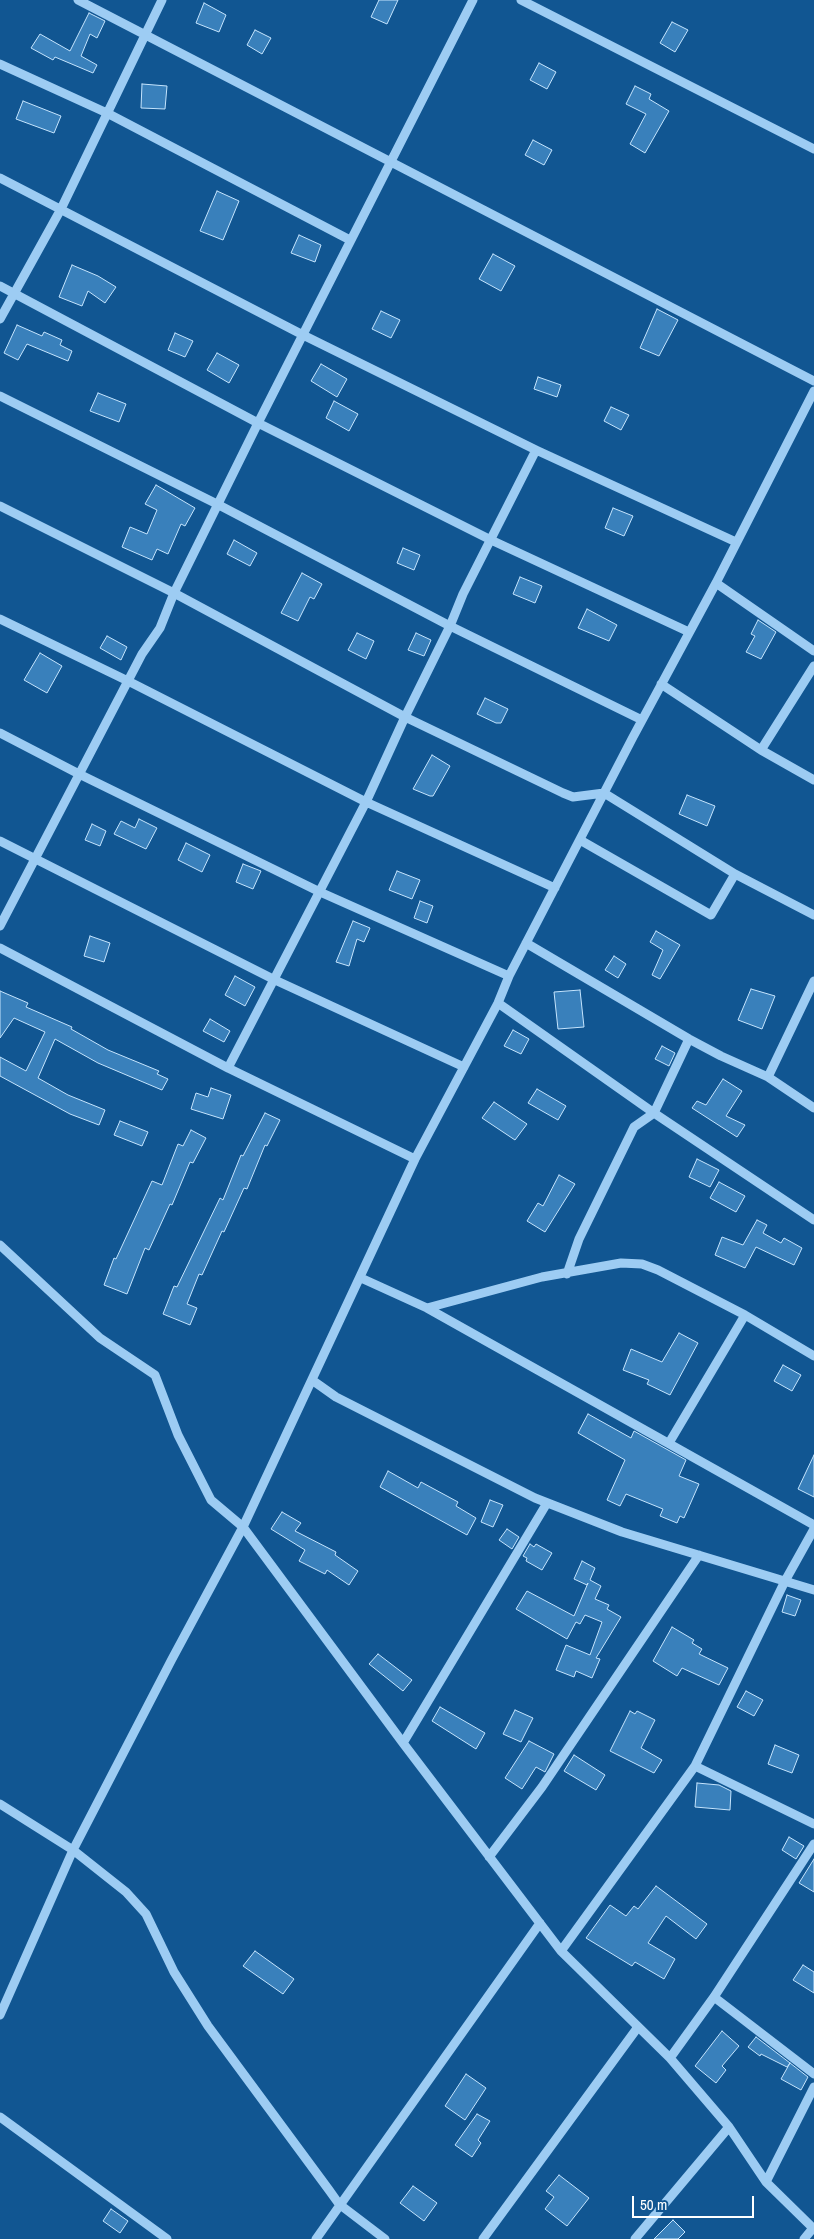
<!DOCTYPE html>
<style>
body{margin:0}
#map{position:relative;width:814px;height:2239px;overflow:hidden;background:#115692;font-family:"Archivo Narrow",sans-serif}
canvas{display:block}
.scale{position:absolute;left:632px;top:2196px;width:122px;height:22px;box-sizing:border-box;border:2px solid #fff;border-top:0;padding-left:6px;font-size:15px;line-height:18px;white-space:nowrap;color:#fff;-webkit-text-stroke:4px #115692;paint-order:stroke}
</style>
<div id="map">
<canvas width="814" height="2239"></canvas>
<div class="scale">50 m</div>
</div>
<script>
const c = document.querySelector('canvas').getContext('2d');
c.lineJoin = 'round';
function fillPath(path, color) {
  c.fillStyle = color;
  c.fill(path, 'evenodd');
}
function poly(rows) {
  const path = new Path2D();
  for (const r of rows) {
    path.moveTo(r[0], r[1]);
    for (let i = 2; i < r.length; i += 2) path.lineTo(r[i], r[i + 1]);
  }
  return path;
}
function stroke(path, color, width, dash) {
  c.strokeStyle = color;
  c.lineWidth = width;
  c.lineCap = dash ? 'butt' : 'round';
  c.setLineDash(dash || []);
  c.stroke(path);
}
const building = poly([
 [379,0,398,0,387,24,371,17,379,0],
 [204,3,226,15,219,32,196,23,204,3],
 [89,13,105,21,97,38,90,34,81,56,97,65,93,73,55,57,53,60,31,48,40,34,70,51,89,13],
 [672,22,688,30,675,52,660,43,672,22],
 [255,30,271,38,262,54,247,45,255,30],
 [539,63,556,72,547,89,530,80,539,63],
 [142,84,167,86,165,109,141,108,142,84],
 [635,86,651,94,649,99,669,111,645,153,630,144,646,114,626,104,635,86],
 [23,101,61,116,54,133,16,119,23,101],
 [533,140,552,150,544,165,525,155,533,140],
 [217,191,239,201,223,240,200,231,217,191],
 [299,235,321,245,315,262,291,253,299,235],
 [493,254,515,266,501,291,479,279,493,254],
 [72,265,98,276,116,287,105,303,88,291,82,306,59,297,72,265],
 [657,309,678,320,659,356,640,348,657,309],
 [381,311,400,320,391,338,372,329,381,311],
 [17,325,42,336,44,332,62,340,60,345,72,351,68,361,27,344,18,360,4,353,17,325],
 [175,333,193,341,185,357,168,350,175,333],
 [217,353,239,365,229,383,207,370,217,353],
 [321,364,347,379,337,397,311,381,321,364],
 [538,377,561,385,557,397,534,389,538,377],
 [98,393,126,404,119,422,90,411,98,393],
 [334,401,358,414,349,431,326,418,334,401],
 [611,407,629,415,621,430,604,421,611,407],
 [156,485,195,508,185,526,181,524,168,554,157,549,152,560,122,547,130,527,147,534,157,510,145,504,156,485],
 [613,508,633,516,624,536,605,528,613,508],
 [234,540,257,553,250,566,227,554,234,540],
 [403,548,420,555,414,570,397,563,403,548],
 [302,573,322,584,314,599,310,597,298,621,281,613,302,573],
 [520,577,542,586,535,603,513,594,520,577],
 [587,609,617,625,609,641,578,628,587,609],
 [758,620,776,632,761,659,746,652,755,636,751,634,758,620],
 [357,633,374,641,366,659,348,650,357,633],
 [416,633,431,640,424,656,408,650,416,633],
 [107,636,127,647,121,660,100,648,107,636],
 [40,653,62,666,47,693,24,680,40,653],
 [485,698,508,709,501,723,496,723,477,714,485,698],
 [432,755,450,766,433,796,430,796,413,789,432,755],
 [687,795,715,806,707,826,679,814,687,795],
 [139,819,157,828,146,849,114,834,121,821,135,828,139,819],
 [92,824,106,831,100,846,85,840,92,824],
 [186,843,210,855,202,872,178,860,186,843],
 [243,864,261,871,253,889,236,882,243,864],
 [397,871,420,880,412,899,389,890,397,871],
 [420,901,433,906,427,923,414,918,420,901],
 [353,921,370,928,364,942,357,939,349,966,336,962,353,921],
 [656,931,680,945,660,979,652,975,663,950,650,942,656,931],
 [90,936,110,943,104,962,84,956,90,936],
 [614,956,626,964,618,978,605,970,614,956],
 [235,976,255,987,245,1006,225,995,235,976],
 [751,989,775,996,762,1029,738,1020,751,989],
 [580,990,584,1027,558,1029,554,992,580,990],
 [0,991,28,1003,26,1007,72,1027,71,1029,108,1050,159,1071,157,1074,168,1079,162,1090,98,1063,55,1039,38,1078,68,1095,105,1110,99,1125,70,1114,0,1076,0,1057,26,1071,45,1032,14,1018,0,1038,0,991],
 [210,1019,230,1031,224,1042,203,1031,210,1019],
 [513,1030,529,1039,521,1054,504,1046,513,1030],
 [662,1046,675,1053,669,1066,655,1059,662,1046],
 [723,1079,742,1091,726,1116,745,1125,737,1137,692,1108,697,1101,706,1105,723,1079],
 [211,1088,231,1095,223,1119,191,1109,196,1093,208,1097,211,1088],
 [537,1089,566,1106,558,1120,528,1103,537,1089],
 [494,1102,527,1124,515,1140,482,1118,494,1102],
 [265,1113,280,1120,267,1146,265,1145,247,1189,244,1188,224,1232,222,1231,202,1275,199,1274,187,1304,197,1308,190,1325,163,1314,174,1286,177,1287,220,1198,223,1200,241,1155,243,1156,265,1113],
 [120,1121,148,1132,142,1146,114,1135,120,1121],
 [191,1130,206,1138,193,1163,190,1162,172,1205,170,1204,149,1250,145,1248,127,1294,104,1285,114,1258,116,1259,152,1181,162,1185,178,1144,183,1146,191,1130],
 [697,1159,719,1170,710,1187,689,1177,697,1159],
 [559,1175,575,1184,545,1232,527,1221,538,1203,543,1206,559,1175],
 [719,1182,745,1196,736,1212,710,1198,719,1182],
 [757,1220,767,1225,763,1233,781,1243,784,1238,802,1248,794,1265,756,1247,745,1268,715,1255,722,1237,743,1245,757,1220],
 [679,1333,698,1343,670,1395,647,1384,649,1380,623,1370,631,1349,662,1362,679,1333],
 [783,1365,801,1375,792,1391,774,1381,783,1365],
 [588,1414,631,1438,634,1431,686,1460,679,1476,699,1484,684,1518,680,1516,677,1523,660,1516,663,1509,626,1494,620,1506,607,1500,625,1460,578,1433,588,1414],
 [814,1455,814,1497,798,1489,814,1455],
 [388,1471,418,1488,421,1482,458,1502,456,1506,476,1518,467,1535,380,1487,388,1471],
 [490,1500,503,1505,493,1527,481,1522,490,1500],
 [282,1512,301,1523,295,1531,336,1552,335,1555,358,1571,349,1585,327,1570,325,1574,299,1561,305,1550,271,1529,282,1512],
 [507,1529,519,1537,512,1549,499,1540,507,1529],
 [530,1544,534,1547,536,1544,552,1553,542,1570,526,1561,527,1558,523,1556,530,1544],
 [582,1561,595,1568,590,1580,601,1586,595,1599,609,1605,607,1609,621,1617,596,1658,600,1659,592,1678,576,1671,574,1677,556,1670,566,1645,590,1655,602,1622,585,1615,580,1624,576,1622,567,1639,516,1609,527,1591,574,1616,588,1583,587,1585,574,1579,582,1561],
 [787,1595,801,1600,795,1616,782,1612,787,1595],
 [672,1627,694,1640,692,1643,702,1649,699,1654,728,1668,719,1685,682,1668,677,1676,653,1661,672,1627],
 [378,1654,412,1680,403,1691,369,1664,378,1654],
 [746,1691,763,1700,754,1716,737,1707,746,1691],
 [440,1707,485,1733,476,1749,432,1721,440,1707],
 [515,1710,533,1718,521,1742,503,1734,515,1710],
 [630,1711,635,1714,637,1711,655,1720,641,1748,662,1760,654,1773,610,1751,630,1711],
 [529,1741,554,1754,545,1772,536,1767,522,1789,505,1778,529,1741],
 [775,1745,799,1755,792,1773,768,1764,775,1745],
 [574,1755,605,1775,596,1790,564,1771,574,1755],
 [697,1783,719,1785,731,1791,730,1810,695,1807,697,1783],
 [789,1837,804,1846,796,1859,782,1850,789,1837],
 [814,1859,814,1892,799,1883,814,1859],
 [656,1886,707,1924,696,1939,666,1916,648,1943,675,1959,664,1979,635,1962,632,1966,586,1938,610,1905,626,1916,634,1906,638,1909,656,1886],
 [255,1951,294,1979,283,1994,243,1966,255,1951],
 [803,1965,814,1972,814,1993,793,1980,803,1965],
 [722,2031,739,2046,722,2066,726,2070,716,2083,695,2066,722,2031],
 [756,2037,790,2063,787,2067,761,2054,760,2056,748,2047,756,2037],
 [790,2063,808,2077,801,2090,781,2079,790,2063],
 [466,2074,486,2088,465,2120,445,2106,466,2074],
 [477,2114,490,2121,478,2140,481,2143,472,2157,455,2145,477,2114],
 [559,2175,589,2198,567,2226,545,2209,554,2197,546,2191,559,2175],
 [413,2186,437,2203,424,2221,400,2203,413,2186],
 [111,2209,128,2221,120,2233,103,2221,111,2209],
 [673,2220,685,2232,678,2239,654,2239,673,2220]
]);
const minor = poly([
 [78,0,814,381],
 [521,0,814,149],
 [0,64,107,113,350,240],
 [0,178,303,335,536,450,736,542],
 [0,286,258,423,491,540,689,632],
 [0,319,61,209,162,0],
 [0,396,217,504,450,626,642,720],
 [0,506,174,593,405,717,563,793,573,797,604,793,735,874],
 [716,583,814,651],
 [0,619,128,681,366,802,555,888],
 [661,684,761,750,814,780],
 [0,733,79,774,320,892,509,976],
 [761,750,814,666],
 [580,840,711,915,735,874,814,915],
 [0,841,275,980,464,1067],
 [0,926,142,654,160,628,174,593,258,423,473,0],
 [526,943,689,1039,721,1056,768,1077,814,1108],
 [0,948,228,1068,415,1159],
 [498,1003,654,1113,814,1220],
 [228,1068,366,802,405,717,450,626,463,594,536,450],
 [768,1077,814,981],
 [0,1245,100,1338,155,1375,178,1435,211,1500,243,1527,403,1743,561,1951,670,2058,729,2127,766,2182,814,2229],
 [567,1274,579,1239,634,1127,654,1113,689,1039],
 [361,1278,427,1308,814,1525],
 [427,1308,542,1277,621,1263,642,1264,658,1270,745,1315,814,1356],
 [312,1380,336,1397,535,1498,622,1532,814,1590],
 [669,1443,745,1315],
 [403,1743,547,1503],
 [695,1766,814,1824],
 [0,1804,73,1850,126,1892,146,1914,174,1972,208,2026,329,2190,339,2204,385,2239],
 [489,1857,542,1787,699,1555],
 [561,1951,695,1766,785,1581,814,1529],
 [714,1997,814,2074],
 [0,2015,73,1850,172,1659,243,1527,415,1159,498,1003,509,976,633,737,716,583,814,391],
 [670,2058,714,1997,814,1844],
 [0,2117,167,2239],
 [766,2182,814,2087],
 [316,2239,540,1923],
 [483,2239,638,2027],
 [635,2239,729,2127],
 [804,2239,813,2228]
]);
fillPath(building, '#3980bb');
stroke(building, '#c5e4fd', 1);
stroke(minor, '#9dccf3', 9);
</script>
